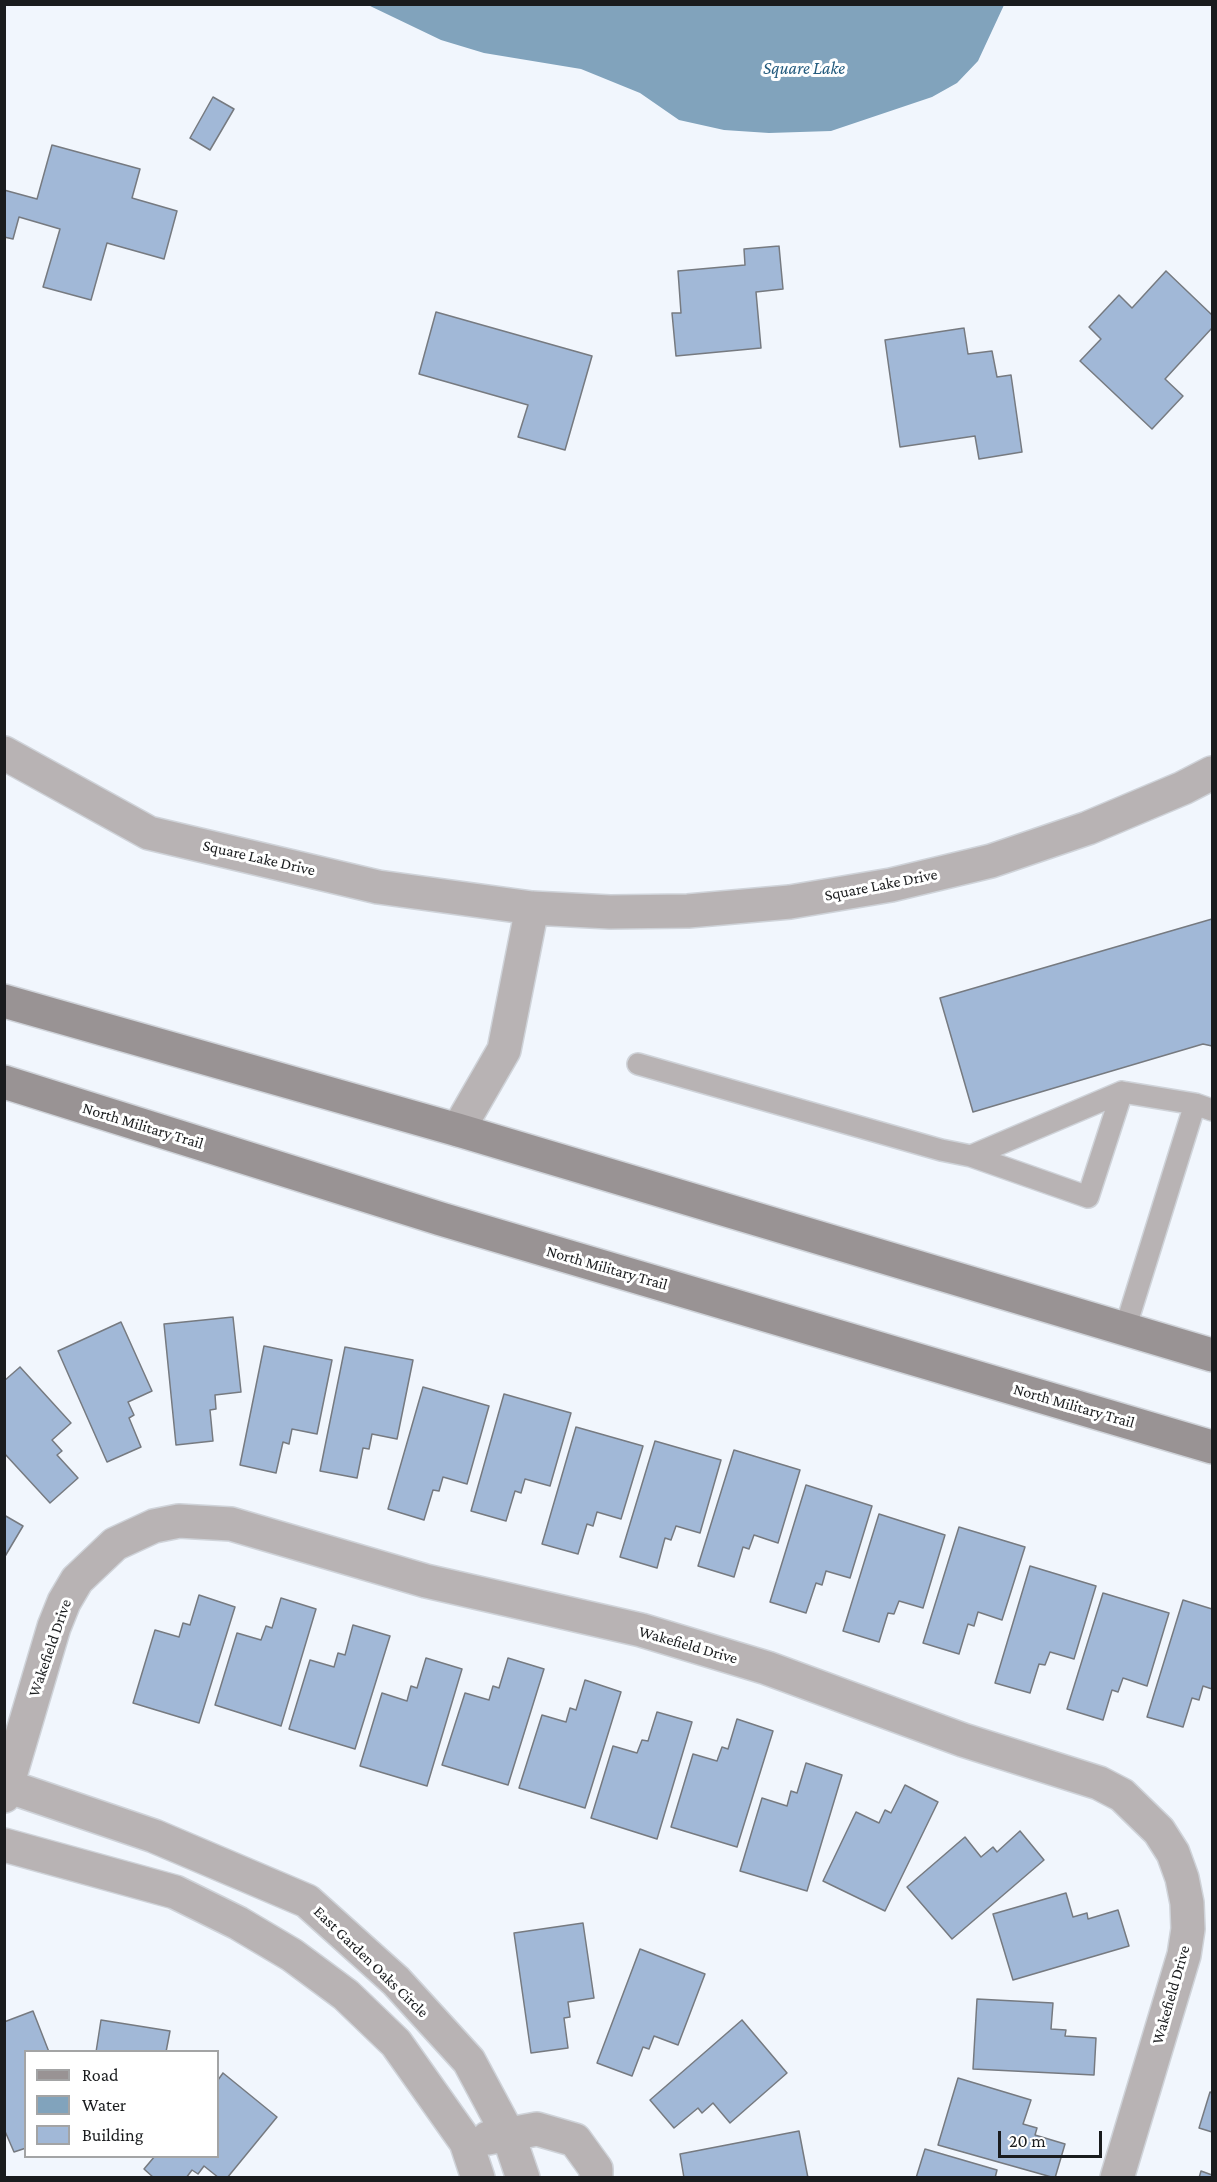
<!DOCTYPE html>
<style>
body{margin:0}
#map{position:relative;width:1217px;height:2182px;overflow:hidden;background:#f1f6fd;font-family:"Crimson Pro",serif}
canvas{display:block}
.frame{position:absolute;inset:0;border:6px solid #1a1c1e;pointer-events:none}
.legend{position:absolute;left:24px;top:2050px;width:195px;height:108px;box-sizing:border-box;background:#fff;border:2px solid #a3a4a5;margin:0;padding:8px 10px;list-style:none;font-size:18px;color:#1a1c1e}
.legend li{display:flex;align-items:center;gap:12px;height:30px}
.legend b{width:30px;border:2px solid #a3a4a5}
.scale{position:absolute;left:998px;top:2131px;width:104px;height:27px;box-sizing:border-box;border:3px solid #1a1c1e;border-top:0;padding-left:8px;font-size:18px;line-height:21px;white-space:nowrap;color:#1a1c1e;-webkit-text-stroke:4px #fff;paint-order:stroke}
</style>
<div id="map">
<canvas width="1217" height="2182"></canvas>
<div class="frame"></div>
<ul class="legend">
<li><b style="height:8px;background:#999394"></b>Road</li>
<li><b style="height:16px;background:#81a3bc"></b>Water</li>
<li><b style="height:16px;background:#a1b8d7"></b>Building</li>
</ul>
<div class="scale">20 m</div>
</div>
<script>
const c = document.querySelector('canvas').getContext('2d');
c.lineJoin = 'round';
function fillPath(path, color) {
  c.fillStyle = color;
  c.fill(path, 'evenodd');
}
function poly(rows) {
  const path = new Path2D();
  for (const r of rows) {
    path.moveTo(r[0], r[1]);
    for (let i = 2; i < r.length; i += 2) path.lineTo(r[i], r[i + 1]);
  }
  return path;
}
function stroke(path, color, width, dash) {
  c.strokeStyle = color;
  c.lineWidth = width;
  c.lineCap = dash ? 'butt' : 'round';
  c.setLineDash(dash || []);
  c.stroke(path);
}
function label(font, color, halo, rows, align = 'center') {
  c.font = font + ' "Crimson Pro",serif';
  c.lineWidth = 6;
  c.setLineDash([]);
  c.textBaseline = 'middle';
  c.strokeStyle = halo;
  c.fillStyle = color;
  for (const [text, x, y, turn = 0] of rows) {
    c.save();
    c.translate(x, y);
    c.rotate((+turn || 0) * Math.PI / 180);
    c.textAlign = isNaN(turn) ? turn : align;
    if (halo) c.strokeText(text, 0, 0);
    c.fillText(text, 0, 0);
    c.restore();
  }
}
const water = poly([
 [368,5,367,5,1004,5,978,61,957,83,932,97,831,131,769,133,724,130,679,120,640,93,581,69,484,53,441,40]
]);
const building = poly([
 [213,97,234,109,210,150,190,138,213,97],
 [52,145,140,169,132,198,177,211,164,259,107,243,91,300,43,287,60,229,19,217,13,239,4,237,4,190,37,199,52,145],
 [779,246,783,289,756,292,761,348,676,356,672,313,681,313,678,271,745,265,744,249,779,246],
 [1166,271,1212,315,1212,328,1165,379,1183,396,1152,429,1080,361,1101,339,1089,327,1119,295,1132,308,1166,271],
 [436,312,592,356,565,450,518,437,528,405,419,374,436,312],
 [964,328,968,354,992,351,997,377,1011,375,1022,452,979,459,975,436,900,447,885,340,964,328],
 [1212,919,1212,1046,1203,1044,973,1112,940,998,1212,919],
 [233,1317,241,1392,215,1395,216,1409,210,1410,213,1441,176,1445,164,1324,233,1317],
 [121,1322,152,1391,128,1402,134,1415,129,1418,141,1447,107,1462,58,1351,121,1322],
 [264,1346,332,1360,317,1434,292,1429,289,1444,283,1442,276,1473,240,1465,264,1346],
 [345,1347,413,1360,397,1439,372,1434,369,1449,363,1448,357,1478,320,1471,345,1347],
 [20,1367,71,1423,52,1440,62,1451,57,1455,78,1478,50,1503,4,1453,4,1381,20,1367],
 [423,1387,489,1406,467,1484,443,1477,439,1491,433,1490,424,1520,388,1509,423,1387],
 [504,1394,571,1413,550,1486,525,1479,521,1493,515,1491,506,1521,471,1511,504,1394],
 [576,1427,643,1446,621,1519,597,1512,593,1526,587,1524,578,1554,542,1544,576,1427],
 [655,1441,721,1460,700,1533,676,1526,671,1540,665,1538,657,1568,620,1557,655,1441],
 [734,1450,800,1470,778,1543,754,1535,749,1549,743,1547,734,1577,698,1566,734,1450],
 [806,1485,872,1506,850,1578,826,1571,822,1585,816,1583,806,1613,770,1602,806,1485],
 [879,1514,945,1535,923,1608,899,1601,894,1614,888,1613,879,1642,843,1631,879,1514],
 [4,1515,23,1526,4,1558,4,1515],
 [959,1527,1025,1547,1002,1620,978,1612,974,1626,968,1624,959,1654,923,1643,959,1527],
 [1030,1566,1096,1586,1074,1659,1050,1652,1045,1665,1039,1664,1030,1693,995,1683,1030,1566],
 [1103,1593,1169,1613,1147,1686,1123,1678,1118,1692,1112,1690,1103,1720,1067,1709,1103,1593],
 [199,1595,235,1607,199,1723,133,1703,155,1630,179,1637,183,1623,190,1625,199,1595],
 [281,1598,316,1609,281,1726,215,1705,237,1633,261,1640,266,1626,272,1628,281,1598],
 [1183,1600,1212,1609,1212,1689,1203,1686,1199,1700,1192,1698,1183,1727,1147,1717,1183,1600],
 [353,1625,390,1636,355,1749,289,1729,310,1660,334,1667,338,1653,345,1655,353,1625],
 [426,1658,462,1669,427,1786,360,1766,382,1693,407,1701,411,1686,417,1688,426,1658],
 [508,1658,544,1669,508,1785,442,1765,465,1693,489,1700,493,1686,499,1688,508,1658],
 [585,1680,621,1692,585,1808,519,1788,542,1715,566,1722,570,1708,576,1710,585,1680],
 [657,1712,692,1722,657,1839,591,1818,613,1746,637,1753,642,1740,648,1741,657,1712],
 [737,1719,773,1731,737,1847,671,1827,693,1754,717,1761,722,1747,728,1749,737,1719],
 [806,1763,842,1775,807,1891,740,1871,762,1798,787,1806,791,1791,797,1793,806,1763],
 [905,1785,938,1802,885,1911,823,1881,856,1812,879,1823,885,1810,891,1813,905,1785],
 [1020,1831,1044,1860,952,1939,907,1887,965,1837,981,1857,993,1847,997,1852,1020,1831],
 [1066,1893,1073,1917,1087,1913,1088,1919,1118,1910,1129,1946,1013,1980,993,1914,1066,1893],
 [583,1923,594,1998,568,2002,570,2017,564,2018,568,2048,531,2053,514,1933,583,1923],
 [640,1949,705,1974,678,2045,654,2036,649,2049,643,2047,632,2076,597,2063,640,1949],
 [977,1999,1053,2003,1051,2029,1066,2030,1065,2036,1096,2038,1094,2075,973,2069,977,1999],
 [33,2011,49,2052,26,2052,26,2148,14,2152,4,2129,4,2022,33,2011],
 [101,2020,170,2031,166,2052,96,2052,101,2020],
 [742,2020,787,2073,730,2123,713,2103,702,2113,698,2108,674,2128,650,2100,742,2020],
 [223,2073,277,2117,227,2178,219,2178,204,2166,198,2174,192,2170,186,2178,154,2178,144,2169,155,2156,218,2156,218,2080,223,2073],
 [958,2078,1031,2100,1023,2124,1037,2128,1035,2135,1065,2144,1055,2178,938,2145,958,2078],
 [1210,2092,1212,2093,1212,2132,1199,2128,1210,2092],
 [799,2131,808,2178,684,2178,680,2154,799,2131],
 [925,2149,997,2170,995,2178,916,2178,925,2149],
 [1201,2171,1212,2175,1212,2178,1199,2178,1201,2171]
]);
const service = poly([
 [638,1064,941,1150,971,1156],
 [1122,1092,1088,1197,971,1156,1122,1092,1195,1104],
 [1125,1329,1195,1104,1212,1110]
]);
const minor = poly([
 [4,753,149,833,378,887,532,908,610,912,688,911,790,902,891,885,991,861,1088,828,1183,788,1212,773],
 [458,1130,504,1050,532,908],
 [4,1785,154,1836,307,1901,396,1981,469,2061,508,2134,523,2178],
 [4,1796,54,1627,64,1602,77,1580,115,1544,154,1526,179,1521,231,1524,426,1581,641,1630,767,1668,963,1740,1099,1783,1122,1795,1159,1831,1173,1853,1182,1878,1187,1903,1188,1929,1184,1955,1117,2178],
 [4,1845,175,1892,238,1923,292,1955,346,1995,396,2043,466,2142,478,2178],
 [488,2138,537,2129,575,2140,596,2169,596,2178]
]);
const secondary = poly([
 [4,1001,458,1130,1212,1355],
 [4,1082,441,1219,1212,1447]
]);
const streetNames = [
 ["Square Lake Drive",259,858,13],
 ["Square Lake Drive",881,885,-11],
 ["North Military Trail",143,1126,17],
 ["North Military Trail",607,1268,16],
 ["North Military Trail",1074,1406,16],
 ["Wakefield Drive",688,1645,16],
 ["Wakefield Drive",50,1648,-71],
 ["East Garden Oaks Circle",371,1962,44],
 ["Wakefield Drive",1171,1995,-74]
];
const waterNames = [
 ["Square Lake",804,68]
];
fillPath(water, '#81a3bc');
fillPath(building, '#a1b8d7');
stroke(building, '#767a80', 1.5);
stroke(service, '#cfd3d9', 24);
stroke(minor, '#cfd3d9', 36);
stroke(secondary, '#cfd3d9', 36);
stroke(service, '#b8b3b4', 21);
stroke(minor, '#b8b3b4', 33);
stroke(secondary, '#999394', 33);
label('16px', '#1a1c1e', '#fff', streetNames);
label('italic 18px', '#235b7e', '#fff', waterNames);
</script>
